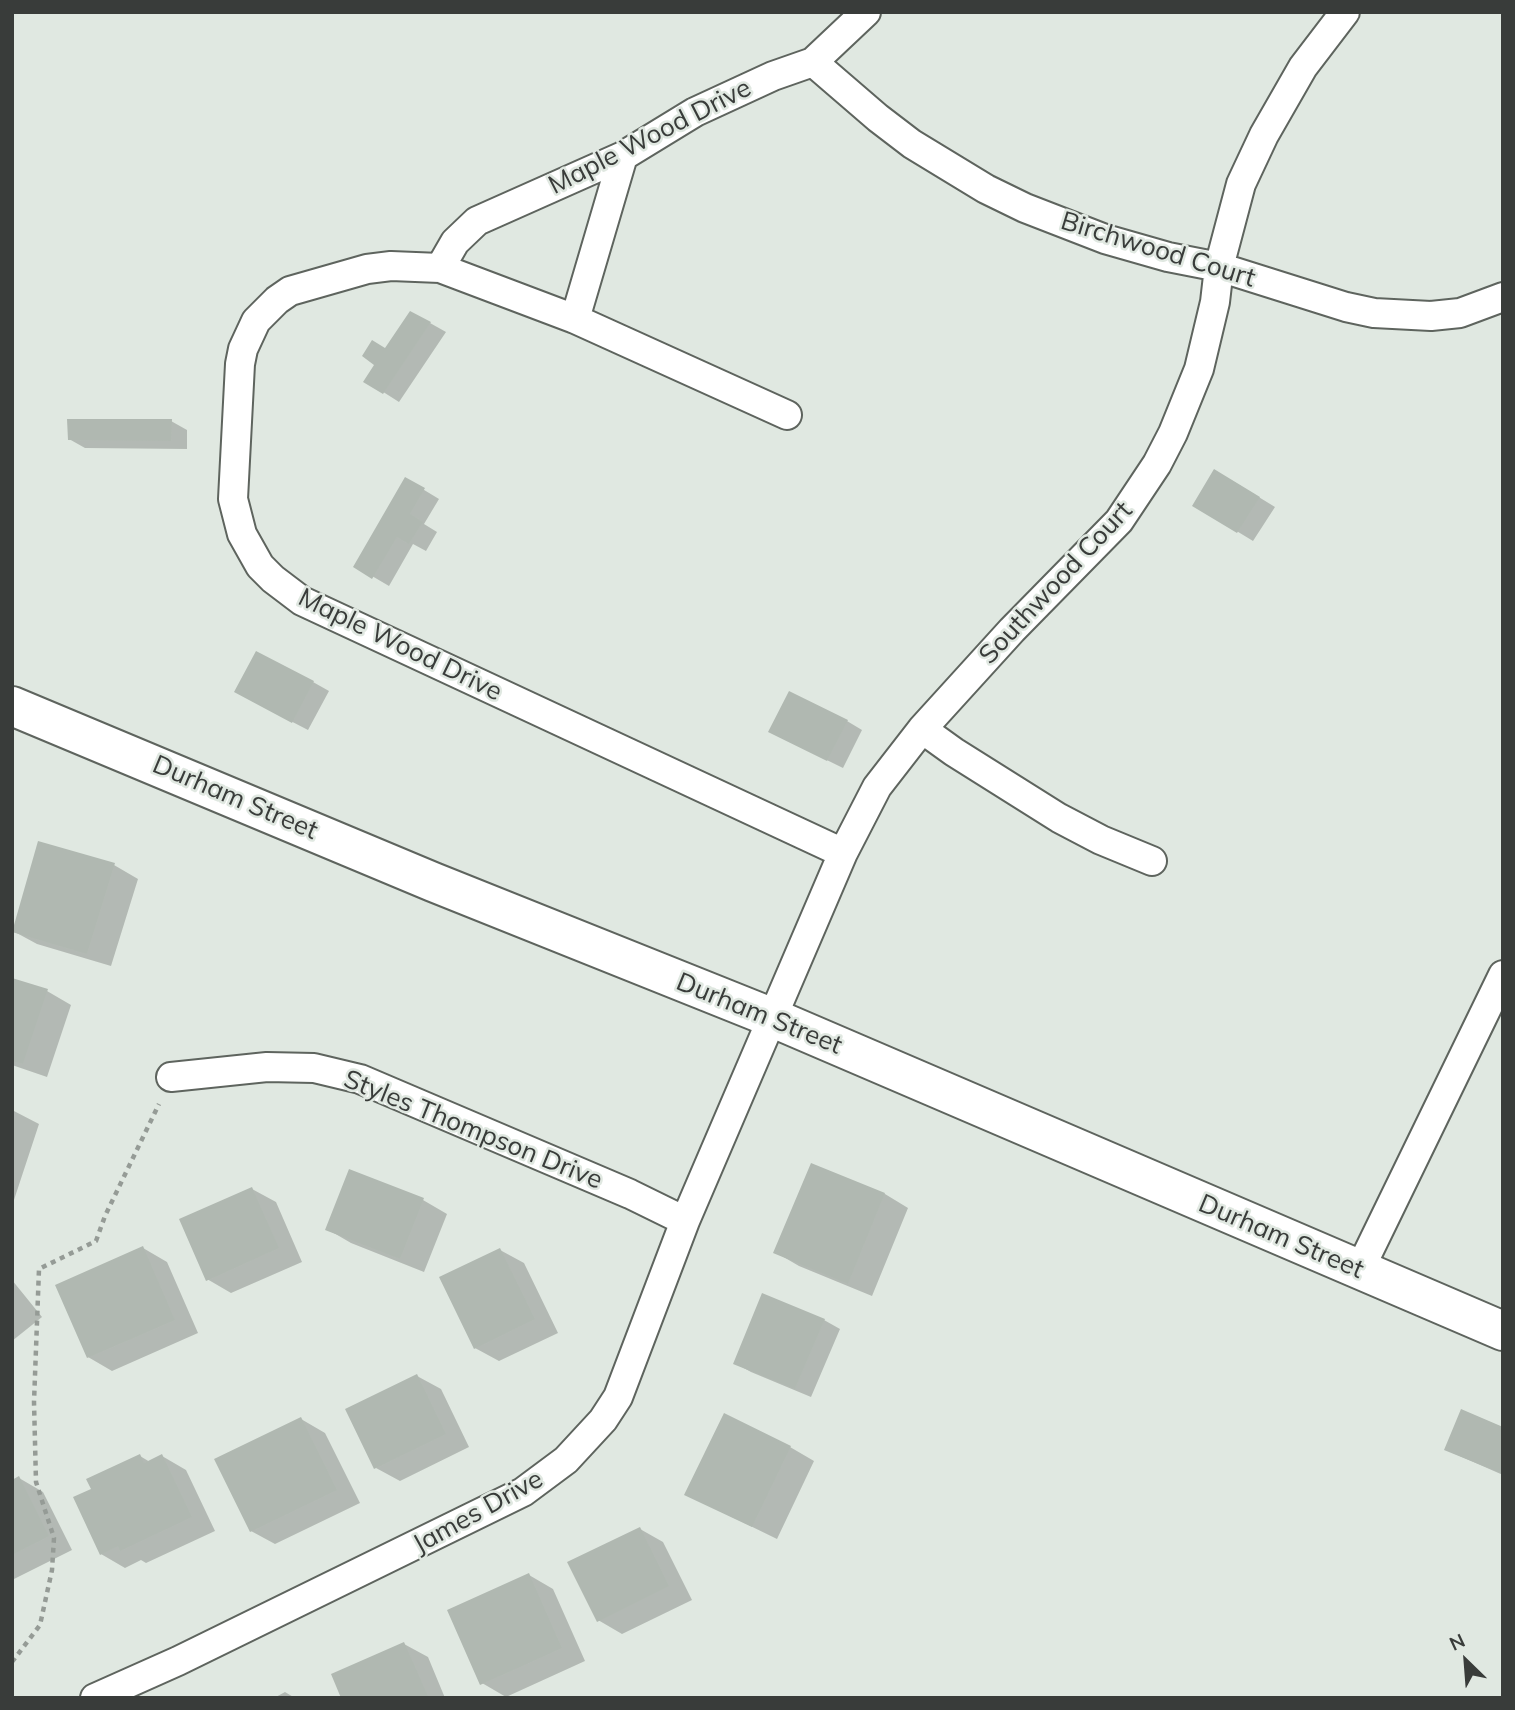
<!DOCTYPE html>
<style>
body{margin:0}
#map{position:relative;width:1515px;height:1710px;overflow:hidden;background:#e0e8e1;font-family:Mulish,sans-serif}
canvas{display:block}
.frame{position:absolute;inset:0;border:14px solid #393c3a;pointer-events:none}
.north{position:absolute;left:1431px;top:1626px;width:70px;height:70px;-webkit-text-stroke:5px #e0e8e1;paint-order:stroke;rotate:335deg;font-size:19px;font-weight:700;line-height:28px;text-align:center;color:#393c3a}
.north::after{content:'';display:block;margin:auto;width:24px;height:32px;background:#393c3a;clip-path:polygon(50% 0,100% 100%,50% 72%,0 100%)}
</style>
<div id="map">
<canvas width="1515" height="1710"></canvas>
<div class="frame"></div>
<div class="north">N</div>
</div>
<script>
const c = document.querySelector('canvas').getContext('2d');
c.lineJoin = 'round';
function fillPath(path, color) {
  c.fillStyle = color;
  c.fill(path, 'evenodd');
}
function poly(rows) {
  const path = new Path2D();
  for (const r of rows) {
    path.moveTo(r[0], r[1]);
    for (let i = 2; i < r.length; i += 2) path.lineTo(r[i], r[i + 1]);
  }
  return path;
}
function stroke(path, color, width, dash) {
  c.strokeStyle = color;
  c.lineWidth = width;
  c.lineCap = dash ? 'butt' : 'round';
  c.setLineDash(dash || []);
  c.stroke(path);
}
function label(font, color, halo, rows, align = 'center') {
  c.font = font + ' Mulish,sans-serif';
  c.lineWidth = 5;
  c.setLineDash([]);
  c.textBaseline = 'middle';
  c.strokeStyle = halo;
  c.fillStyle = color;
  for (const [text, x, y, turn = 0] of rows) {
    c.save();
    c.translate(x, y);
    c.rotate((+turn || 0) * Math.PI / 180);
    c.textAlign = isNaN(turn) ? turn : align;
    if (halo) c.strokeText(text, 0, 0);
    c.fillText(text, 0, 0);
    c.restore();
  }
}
const shadow = poly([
 [430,323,446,332,399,402,366,381,386,350],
 [171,421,187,430,187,449,85,448,69,439],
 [406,479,439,499,424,524,437,532,426,551,413,544,389,586,355,566],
 [1231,480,1275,507,1253,541,1194,505],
 [313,682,329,691,308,730,252,701],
 [847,721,862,730,843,768,786,740],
 [114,865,138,879,111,966,37,944,13,931],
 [12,980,47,991,71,1005,47,1077,12,1065],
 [12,1110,39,1124,12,1206],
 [812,1165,885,1194,908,1208,872,1296,799,1266,775,1252],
 [252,1189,276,1202,302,1262,231,1293,207,1279],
 [423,1200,447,1214,424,1272,351,1243,327,1229],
 [143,1248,167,1262,198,1333,112,1371,88,1357],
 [500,1250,524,1263,558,1333,499,1361,475,1348],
 [12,1280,42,1317,12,1341],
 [824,1320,840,1329,811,1397,751,1372,735,1363],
 [417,1376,441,1389,469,1447,400,1481,376,1468],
 [301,1419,325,1433,360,1503,275,1544,251,1531],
 [1503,1428,1503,1475,1446,1450],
 [790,1447,814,1461,777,1539,687,1495],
 [140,1456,150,1462,162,1456,186,1470,215,1531,146,1563,141,1560,125,1568,101,1554,93,1490],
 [19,1478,43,1492,72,1550,12,1580,12,1482],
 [640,1529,663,1542,692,1600,622,1634,598,1620],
 [529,1575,553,1589,585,1661,506,1697,482,1683],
 [404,1644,428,1657,445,1698,343,1698],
 [285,1692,295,1698,274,1698]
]);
const building = poly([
 [410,311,431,322,383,394,363,382,374,365,362,356,372,340,385,348],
 [67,419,172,419,171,441,68,440],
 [1214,469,1260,497,1237,533,1192,506],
 [405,477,425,488,410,514,423,522,409,544,397,537,372,579,353,567],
 [256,651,314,681,292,723,234,692],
 [789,691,848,720,827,761,768,732],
 [38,841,115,863,87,954,12,932],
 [12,978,48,989,23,1064,12,1061],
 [811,1163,885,1193,848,1284,773,1253],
 [349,1169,424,1198,400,1259,325,1230],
 [252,1187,279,1248,206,1281,179,1219],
 [143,1246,175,1320,87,1358,55,1285],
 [500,1248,535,1319,474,1349,439,1277],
 [762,1293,825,1319,795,1389,733,1364],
 [417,1374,446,1434,374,1469,345,1409],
 [1461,1409,1503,1427,1503,1474,1444,1450],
 [724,1413,791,1446,752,1527,684,1495],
 [301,1417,337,1490,250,1532,214,1459],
 [140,1454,144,1463,162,1454,192,1517,120,1551,118,1546,100,1555,73,1497,91,1489,86,1479],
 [19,1476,49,1536,12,1555,12,1480],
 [640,1527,669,1586,597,1622,567,1562],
 [529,1573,562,1648,480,1685,447,1610],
 [404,1642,429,1698,341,1698,331,1674]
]);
const path = poly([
 [12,1662,40,1625,52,1570,54,1538,36,1482,34,1402,39,1269,96,1241,105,1216,159,1104]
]);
const street = poly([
 [813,62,878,118,912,144,986,189,1025,208,1105,239,1168,257,1219,267,1346,307,1374,313,1431,316,1460,313,1503,297],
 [440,268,455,242,477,221,623,156,695,112,773,76,813,62,866,12],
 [575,319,623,156],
 [787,415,575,319,440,268,391,266,367,269,290,291,277,300,256,321,243,349,240,364,233,499,242,534,260,566,273,579,302,601,843,853],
 [922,729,954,752,1059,818,1101,840,1152,861],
 [171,1077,267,1067,314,1068,360,1079,630,1194,685,1221],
 [1359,1271,1503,975],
 [95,1698,178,1661,523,1492,566,1460,603,1420,618,1397,685,1221,843,853,877,787,922,729,1012,630,1119,521,1157,464,1173,433,1199,369,1215,302,1219,267,1241,184,1264,135,1303,67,1345,12]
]);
const secondary = poly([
 [12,706,433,882,773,1018,1503,1331]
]);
const streetNames = [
 ["Maple Wood Drive",650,137,-27],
 ["Birchwood Court",1158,250,17],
 ["Southwood Court",1056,583,-47],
 ["Maple Wood Drive",400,645,26],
 ["Durham Street",235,798,23],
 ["Durham Street",759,1014,22],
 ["Styles Thompson Drive",473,1130,22],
 ["Durham Street",1281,1237,23],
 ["James Drive",478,1512,-29]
];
fillPath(shadow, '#0003');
fillPath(building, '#b0b8b1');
stroke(street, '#5e645e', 32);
stroke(secondary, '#5e645e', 42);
stroke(path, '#959b96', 4.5, [5, 5]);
stroke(street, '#fff', 28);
stroke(secondary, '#fff', 38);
label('26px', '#393c3a', '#e0e8e1', streetNames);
</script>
